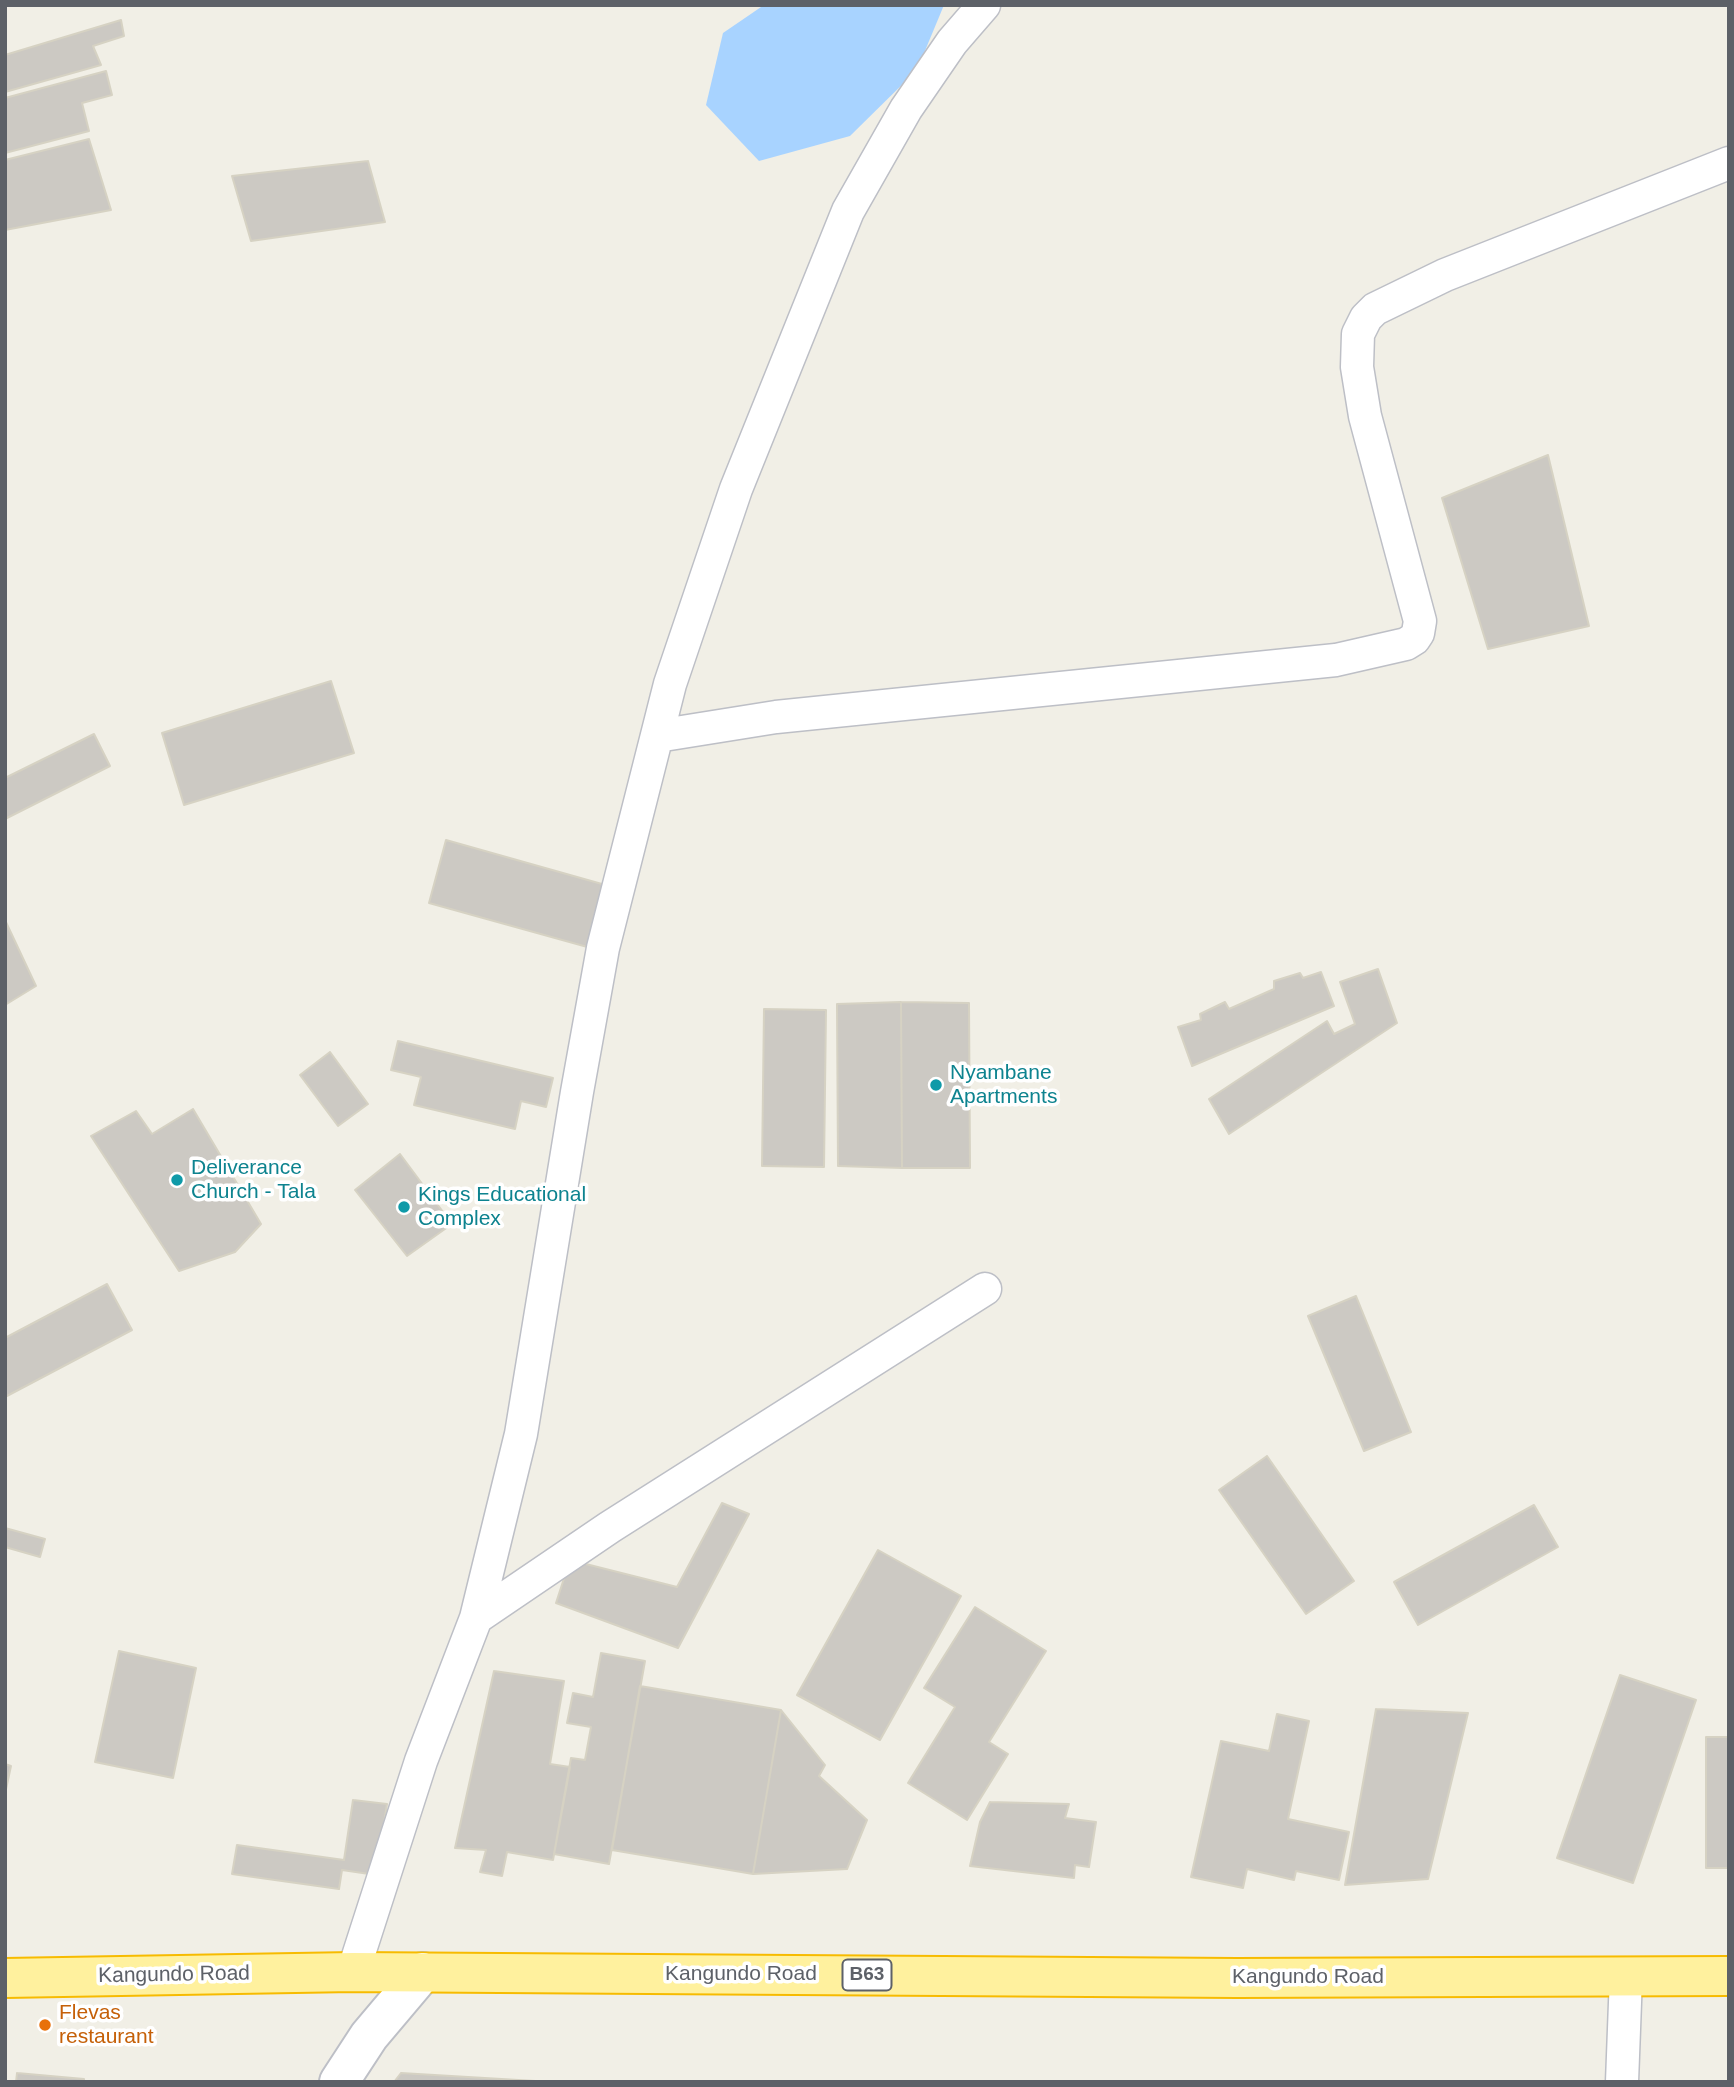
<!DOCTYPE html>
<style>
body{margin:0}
#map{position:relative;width:1734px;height:2087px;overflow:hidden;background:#f1efe6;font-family:Helvetica,sans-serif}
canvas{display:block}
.frame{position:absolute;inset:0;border:7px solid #5d6168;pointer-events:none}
</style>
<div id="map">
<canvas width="1734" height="2087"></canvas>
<div class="frame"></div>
</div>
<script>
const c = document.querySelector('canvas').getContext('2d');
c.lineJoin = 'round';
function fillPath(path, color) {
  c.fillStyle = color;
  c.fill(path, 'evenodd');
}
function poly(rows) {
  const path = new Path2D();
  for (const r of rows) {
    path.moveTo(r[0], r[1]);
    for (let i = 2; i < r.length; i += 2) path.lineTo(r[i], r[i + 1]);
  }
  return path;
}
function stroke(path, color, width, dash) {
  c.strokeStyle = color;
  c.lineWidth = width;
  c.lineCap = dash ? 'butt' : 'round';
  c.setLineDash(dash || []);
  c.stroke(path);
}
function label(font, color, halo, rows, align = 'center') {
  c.font = font + ' Helvetica,sans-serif';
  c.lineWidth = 7;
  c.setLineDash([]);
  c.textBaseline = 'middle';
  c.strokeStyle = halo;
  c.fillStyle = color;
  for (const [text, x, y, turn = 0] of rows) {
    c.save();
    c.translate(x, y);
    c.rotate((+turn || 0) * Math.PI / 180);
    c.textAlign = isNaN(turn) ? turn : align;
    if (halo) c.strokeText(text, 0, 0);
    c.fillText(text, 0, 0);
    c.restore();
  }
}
const water = poly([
 [764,5,944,5,917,70,850,136,759,161,706,105,723,33]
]);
const building = poly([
 [121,20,124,36,93,46,101,65,5,92,5,55,121,20],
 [106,71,112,95,82,103,89,131,5,153,5,98,106,71],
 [89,139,111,210,5,230,5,160,89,139],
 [368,161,385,222,251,241,232,176,368,161],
 [1548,455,1589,626,1488,649,1442,498,1548,455],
 [331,681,354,753,184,805,162,733,331,681],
 [94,734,110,766,5,819,5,778,94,734],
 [446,840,609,886,591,948,429,903,446,840],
 [5,920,36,986,5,1005,5,920],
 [1378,969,1397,1023,1229,1134,1209,1099,1327,1021,1334,1034,1355,1024,1340,982,1378,969],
 [1321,972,1334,1006,1192,1066,1178,1027,1201,1020,1200,1014,1225,1002,1229,1009,1274,989,1274,981,1300,973,1303,978,1321,972],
 [901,1002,969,1003,970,1168,902,1168,901,1002],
 [901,1002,902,1168,838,1166,837,1004,901,1002],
 [764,1009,826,1010,824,1167,762,1166,764,1009],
 [398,1041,553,1078,546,1107,521,1101,515,1129,414,1105,421,1077,391,1070,398,1041],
 [330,1052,368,1104,338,1126,300,1075,330,1052],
 [193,1109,261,1224,235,1252,179,1271,91,1136,136,1111,152,1134,193,1109],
 [400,1154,452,1224,407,1256,355,1190,400,1154],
 [107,1284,132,1330,5,1397,5,1338,107,1284],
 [1356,1296,1411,1432,1364,1451,1308,1316,1356,1296],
 [1267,1456,1354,1581,1306,1614,1219,1490,1267,1456],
 [722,1503,749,1514,678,1648,556,1603,570,1560,677,1587,722,1503],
 [1534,1505,1558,1547,1418,1625,1394,1582,1534,1505],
 [5,1528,45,1539,40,1557,5,1547,5,1528],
 [878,1550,961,1596,880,1740,797,1695,878,1550],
 [975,1607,1046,1651,989,1742,1008,1754,967,1820,908,1783,955,1707,924,1688,975,1607],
 [119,1651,196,1668,173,1778,95,1762,119,1651],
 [601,1653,645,1661,609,1864,554,1854,571,1758,585,1760,591,1727,567,1723,573,1693,593,1697,601,1653],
 [494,1671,564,1681,550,1764,570,1767,553,1860,507,1852,502,1876,480,1872,486,1850,455,1848,494,1671],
 [1620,1675,1696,1700,1633,1883,1557,1858,1620,1675],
 [640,1686,781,1710,753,1874,612,1850,640,1686],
 [1376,1709,1468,1713,1428,1879,1345,1885,1376,1709],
 [781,1710,825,1765,819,1776,867,1820,847,1869,753,1874,781,1710],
 [1277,1714,1309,1721,1288,1819,1349,1832,1339,1880,1296,1871,1294,1880,1247,1869,1243,1888,1191,1877,1221,1741,1269,1751,1277,1714],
 [1706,1737,1729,1737,1729,1868,1706,1868,1706,1737],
 [5,1764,11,1766,5,1794,5,1764],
 [353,1800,387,1804,376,1875,342,1870,339,1889,232,1874,237,1845,344,1860,353,1800],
 [990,1802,1069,1804,1065,1818,1096,1822,1089,1867,1075,1865,1074,1878,970,1866,980,1822,990,1802],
 [17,2073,84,2079,84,2082,16,2082,17,2073],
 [401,2073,552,2082,394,2082,401,2073]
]);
const minor = poly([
 [657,736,776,717,1336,660,1406,644,1414,639,1418,633,1420,621,1365,416,1357,367,1358,334,1366,318,1375,309,1445,275,1729,163],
 [476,1618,610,1527,985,1289],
 [353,1972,421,1761,476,1618,521,1434,577,1092,603,948,670,684,736,489,848,211,906,109,952,42,984,5],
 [1622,2082,1626,1976]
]);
const tertiary = poly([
 [339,2082,369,2036,423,1972]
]);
const trunk = poly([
 [5,1978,353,1972,1237,1978,1729,1976]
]);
const markers = [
 [936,1085,7,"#0f9aa8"],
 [177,1180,7,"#0f9aa8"],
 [404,1207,7,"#0f9aa8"],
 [45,2025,7,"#e8710a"]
];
const shields = [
 [867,1975,49]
];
const shieldNames = [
 ["B63",867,1975]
];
const cultureNames = [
 ["Nyambane",950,1073],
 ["Apartments",950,1097],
 ["Deliverance",191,1168],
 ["Church - Tala",191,1192],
 ["Kings Educational",418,1195],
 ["Complex",418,1219]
];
const streetNames = [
 ["Kangundo Road",741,1974],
 ["Kangundo Road",174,1975,-1],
 ["Kangundo Road",1308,1977]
];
const foodNames = [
 ["Flevas",59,2013],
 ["restaurant",59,2037]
];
fillPath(water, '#a8d3ff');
fillPath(building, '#ccc9c3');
stroke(building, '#d6d2c3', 2);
stroke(minor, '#bdbfc6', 35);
stroke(tertiary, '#bdbfc6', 42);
stroke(trunk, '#f7bb00', 42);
stroke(minor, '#fff', 32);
stroke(tertiary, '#fff', 38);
stroke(trunk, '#fff19e', 38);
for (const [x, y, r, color] of markers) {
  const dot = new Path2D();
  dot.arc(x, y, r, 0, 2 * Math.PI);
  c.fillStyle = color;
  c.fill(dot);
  stroke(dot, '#fff', 2.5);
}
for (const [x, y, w] of shields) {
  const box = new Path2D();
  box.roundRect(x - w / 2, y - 15.5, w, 31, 5);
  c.fillStyle = '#fff';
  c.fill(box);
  stroke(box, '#5d6168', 2);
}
label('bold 19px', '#5d6168', null, shieldNames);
label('21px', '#0d838f', '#fff', cultureNames, 'left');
label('21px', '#5d6168', '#fff', streetNames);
label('21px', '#c56008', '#fff', foodNames, 'left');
</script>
